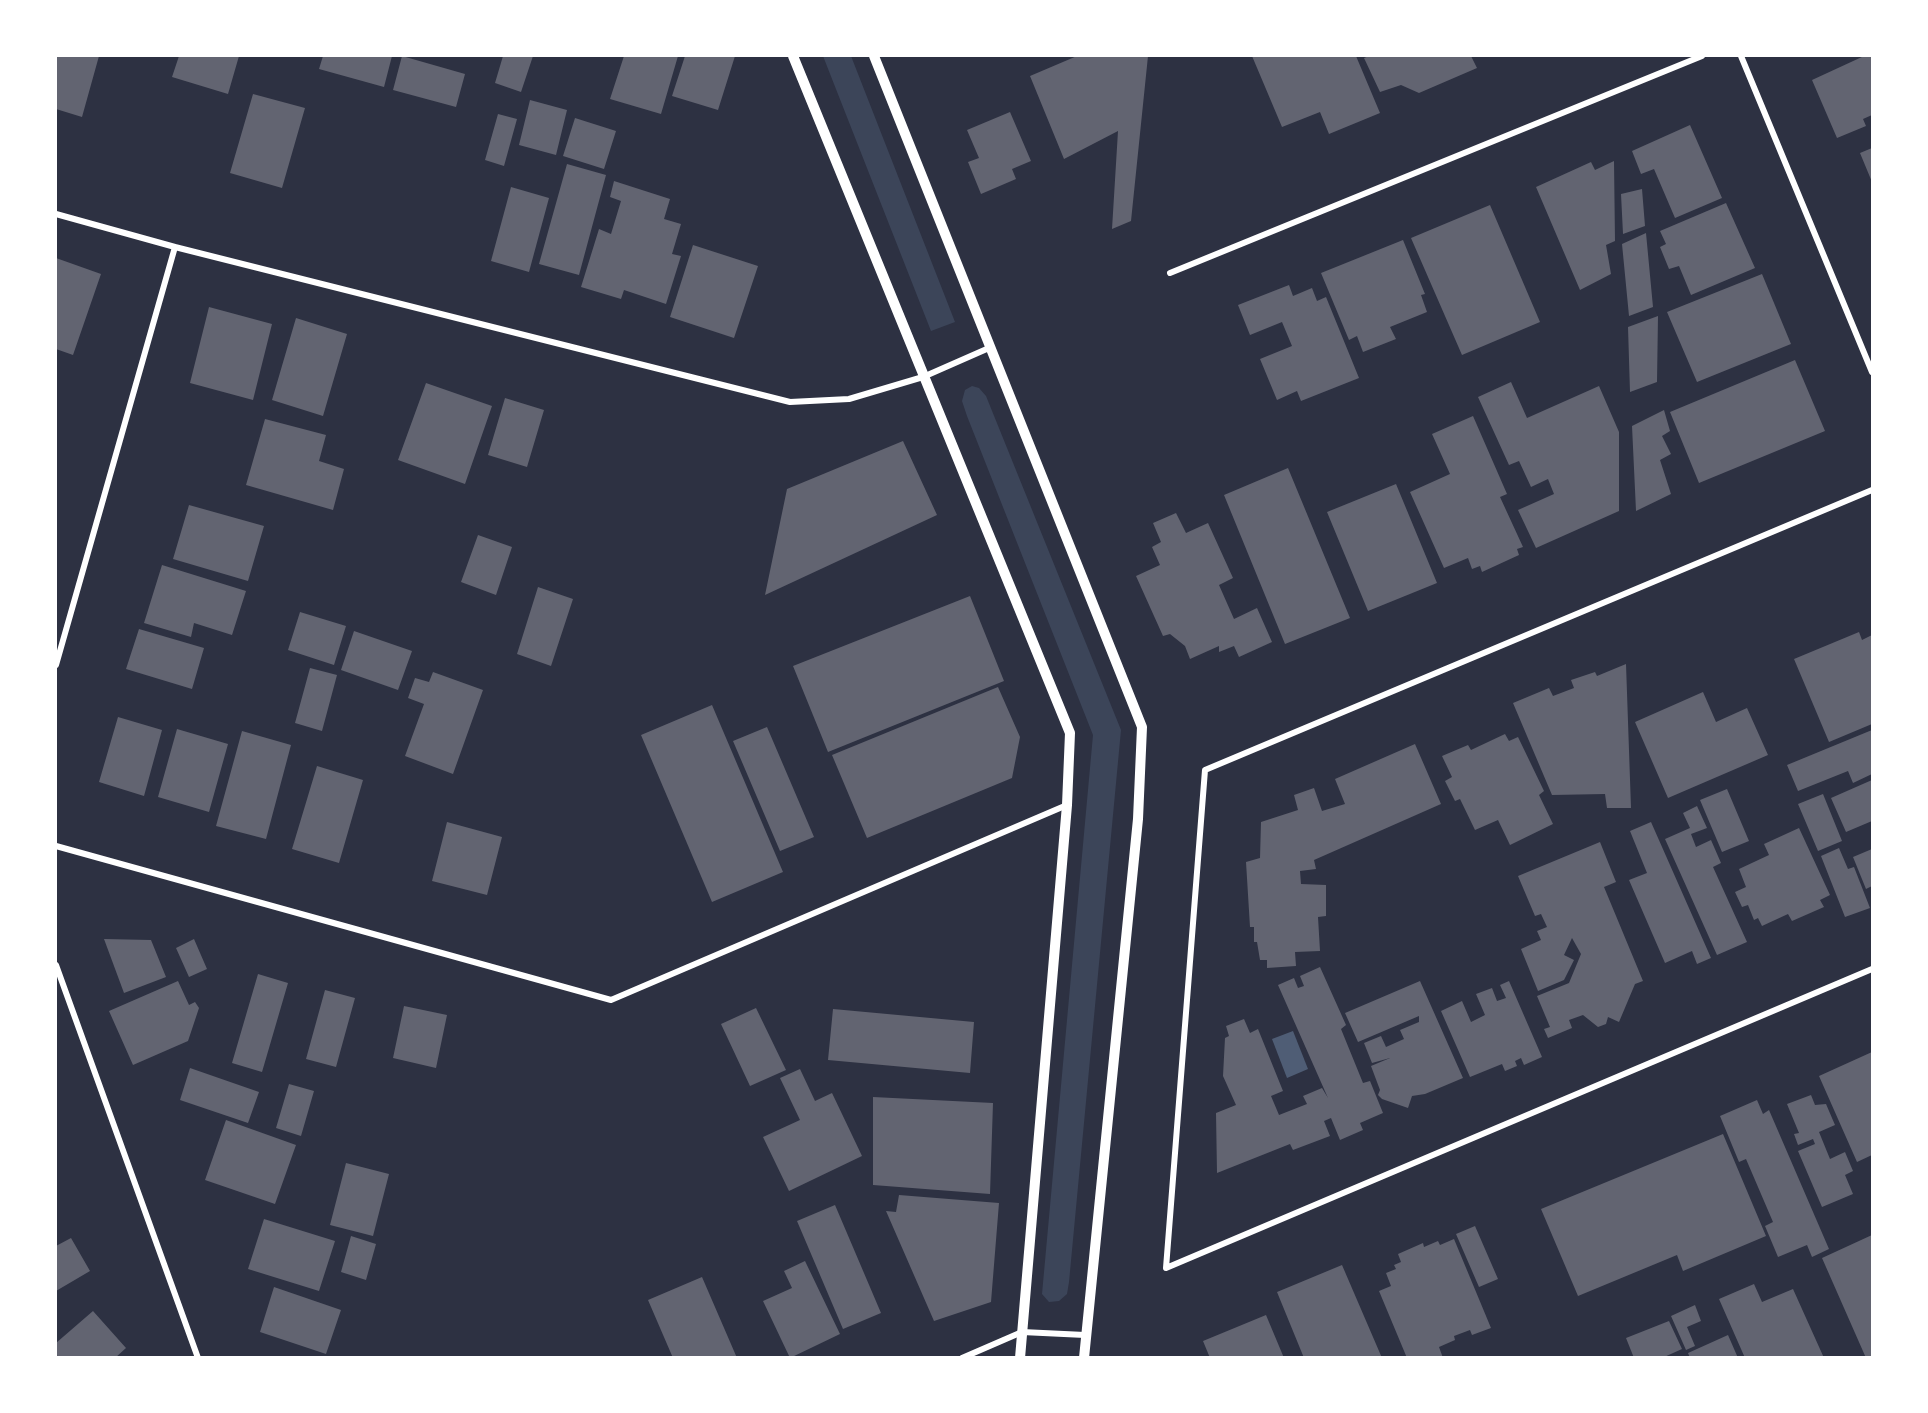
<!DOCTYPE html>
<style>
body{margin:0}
#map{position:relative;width:1928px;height:1413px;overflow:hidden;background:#2d3142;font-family:Georgia,serif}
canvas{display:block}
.frame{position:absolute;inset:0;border:57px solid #fff;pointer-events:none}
</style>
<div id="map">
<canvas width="1928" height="1413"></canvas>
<div class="frame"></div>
</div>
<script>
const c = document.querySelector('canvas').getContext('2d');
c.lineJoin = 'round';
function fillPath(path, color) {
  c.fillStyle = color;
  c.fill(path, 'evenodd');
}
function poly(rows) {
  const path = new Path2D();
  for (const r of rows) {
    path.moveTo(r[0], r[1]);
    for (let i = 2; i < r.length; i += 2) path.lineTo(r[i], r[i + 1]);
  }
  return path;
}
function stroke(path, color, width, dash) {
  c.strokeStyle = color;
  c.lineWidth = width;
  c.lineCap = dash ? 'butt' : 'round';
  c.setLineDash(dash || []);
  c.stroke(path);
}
const green = poly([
 [823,56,851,56,955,322,931,331],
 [972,386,979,388,986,396,1121,730,1069,1282,1067,1294,1059,1301,1049,1302,1042,1294,1093,735,967,416,962,401,965,390]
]);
const water = poly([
 [1293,1031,1308,1069,1287,1078,1272,1039]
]);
const building = poly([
 [56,56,99,56,82,117,56,109],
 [179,56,239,56,228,94,172,77],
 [323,56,392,56,384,87,319,69],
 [402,56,465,74,456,107,393,90],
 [503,56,533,56,521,92,495,83],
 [624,56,678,56,661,114,610,99],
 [685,56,735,56,718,110,672,96],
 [1077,56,1148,56,1131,221,1112,229,1118,131,1064,159,1030,76],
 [1252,56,1356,56,1380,113,1329,134,1320,112,1282,127],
 [1369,56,1471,56,1477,68,1419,93,1401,85,1380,92,1364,58],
 [1864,56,1872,56,1872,115,1863,119,1866,126,1837,138,1812,80],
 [253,94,305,108,282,188,230,173],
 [530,100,567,110,556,155,519,145],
 [1010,112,1031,161,1012,169,1016,179,981,194,968,162,979,158,967,130],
 [498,114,517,119,504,166,485,160],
 [575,118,616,131,604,169,563,156],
 [1690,125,1722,198,1675,218,1654,169,1641,174,1632,151],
 [1872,148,1872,182,1860,153],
 [1614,161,1615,241,1606,245,1611,274,1580,290,1536,187,1591,162,1595,170],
 [567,164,606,175,579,275,539,264],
 [614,181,670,199,664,219,681,224,672,254,681,256,666,304,624,290,621,299,581,287,599,229,611,234,621,201,610,197],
 [511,187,549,198,529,272,491,261],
 [1642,189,1645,226,1623,234,1621,194],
 [1726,203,1755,268,1691,295,1679,266,1669,269,1660,247,1666,244,1660,231],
 [1490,205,1540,322,1462,355,1411,238],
 [1646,233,1653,307,1629,316,1622,244],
 [1403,240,1425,294,1421,295,1427,312,1390,327,1396,339,1363,352,1357,336,1349,340,1321,273],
 [693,245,758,266,734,338,670,317],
 [56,258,101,274,73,355,56,349],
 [1762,274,1791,344,1697,382,1667,312],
 [1289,285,1293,296,1312,288,1317,301,1326,297,1359,378,1301,401,1297,391,1277,400,1260,359,1292,346,1282,322,1250,335,1238,305],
 [209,307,272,324,253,400,190,383],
 [1658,316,1657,382,1630,392,1628,327],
 [296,318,347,334,323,416,272,400],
 [1795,360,1825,431,1699,483,1670,412],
 [1511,382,1527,418,1599,386,1619,432,1619,511,1536,548,1518,510,1554,494,1548,479,1531,487,1519,461,1509,465,1478,397],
 [426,383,492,406,465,484,398,460],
 [505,398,544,410,527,467,488,455],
 [1664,410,1670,431,1662,436,1671,454,1660,460,1671,494,1636,511,1632,426],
 [1473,416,1507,494,1500,497,1523,547,1517,549,1519,555,1482,572,1480,566,1472,569,1468,558,1444,568,1410,492,1450,474,1432,434],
 [265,419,326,435,319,461,344,469,333,510,246,485],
 [903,441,937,515,765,595,787,489],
 [1288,468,1350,618,1285,644,1224,495],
 [1396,484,1437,583,1368,611,1327,512],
 [189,505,264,526,248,581,173,559],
 [1176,513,1186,533,1208,523,1233,578,1219,585,1234,619,1257,608,1272,642,1239,657,1234,646,1219,652,1219,646,1190,659,1185,646,1170,634,1163,636,1136,576,1160,565,1152,547,1161,542,1153,523],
 [478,535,512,547,496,595,461,582],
 [162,565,246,591,232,635,194,623,191,637,144,623],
 [538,587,573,599,551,666,517,654],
 [970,596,1004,681,828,752,793,666],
 [300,612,346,626,334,665,288,650],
 [139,629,204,648,192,689,126,669],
 [354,631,412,651,398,690,341,670],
 [1859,632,1862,640,1872,635,1872,724,1829,742,1794,659],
 [1626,664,1631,808,1607,808,1605,794,1552,795,1513,703,1549,688,1553,696,1574,688,1571,680,1595,672,1597,676],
 [310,668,337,675,322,731,295,723],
 [433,672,483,690,453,774,405,756,424,704,408,698,415,678,429,682],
 [998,687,1020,737,1012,778,867,838,832,755],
 [1703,692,1716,722,1747,708,1768,755,1668,798,1635,722],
 [712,705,783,872,712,902,641,735],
 [118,717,162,730,144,796,99,782],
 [767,727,814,837,780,851,733,741],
 [177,729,228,744,209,812,158,797],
 [1872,730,1872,774,1853,783,1848,771,1798,791,1787,765],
 [242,731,291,745,266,839,216,826],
 [1505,734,1509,741,1518,737,1544,791,1539,795,1553,824,1510,845,1498,820,1475,830,1460,799,1455,801,1445,781,1452,777,1442,756,1468,745,1471,750],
 [1415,744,1441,804,1314,860,1316,869,1300,871,1301,884,1326,885,1326,916,1318,917,1320,951,1295,952,1296,966,1267,968,1267,960,1260,960,1257,942,1254,942,1254,927,1250,927,1246,862,1260,858,1261,822,1298,810,1294,795,1314,788,1322,811,1345,804,1335,779],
 [317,766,363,780,339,863,292,849],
 [1872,780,1872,821,1846,832,1831,798],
 [1727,789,1749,841,1722,852,1700,800],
 [1823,794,1842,841,1818,851,1798,804],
 [1697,806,1707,828,1691,834,1696,847,1711,840,1721,863,1713,867,1747,942,1717,955,1665,839,1690,828,1683,813],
 [447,822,502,837,487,895,432,881],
 [1651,822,1711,958,1697,964,1692,951,1665,963,1629,880,1647,873,1630,831],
 [1799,828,1830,895,1820,900,1824,907,1792,921,1788,914,1762,926,1758,918,1754,920,1748,905,1742,907,1735,892,1746,887,1739,869,1769,855,1764,844],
 [1600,842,1616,882,1604,887,1643,981,1635,984,1619,1022,1608,1017,1606,1024,1598,1027,1583,1015,1569,1020,1572,1028,1548,1038,1544,1029,1550,1027,1537,996,1569,983,1581,954,1572,938,1564,955,1574,960,1564,980,1538,991,1521,949,1541,940,1537,931,1547,927,1541,914,1535,916,1518,876],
 [1839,848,1848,869,1854,867,1870,908,1845,917,1821,856],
 [1872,849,1872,886,1866,889,1853,857],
 [104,939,151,940,166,977,124,993],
 [194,939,207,969,189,977,176,948],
 [1320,967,1346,1025,1341,1029,1363,1083,1370,1081,1383,1113,1360,1123,1363,1130,1340,1140,1331,1118,1324,1121,1330,1136,1293,1150,1290,1144,1217,1173,1216,1113,1236,1105,1223,1076,1225,1038,1229,1036,1226,1026,1244,1019,1250,1033,1258,1029,1283,1091,1271,1096,1279,1115,1307,1104,1303,1096,1322,1088,1328,1098,1278,985,1294,978,1298,988,1304,986,1300,976],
 [258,974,288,983,262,1072,232,1063],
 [178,981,189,1005,195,1002,199,1008,188,1041,133,1065,109,1011],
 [1420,981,1463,1078,1425,1094,1412,1096,1408,1108,1382,1099,1378,1095,1380,1090,1371,1066,1390,1058,1372,1063,1364,1043,1381,1036,1386,1047,1404,1039,1400,1030,1419,1022,1419,1016,1358,1042,1345,1013],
 [1509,981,1542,1057,1524,1065,1521,1058,1515,1061,1517,1066,1505,1071,1502,1064,1470,1077,1441,1011,1462,1001,1471,1022,1485,1015,1476,994,1492,988,1497,1001,1506,998,1500,985],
 [325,990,355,998,336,1067,306,1059],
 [404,1006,447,1015,436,1068,393,1058],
 [756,1008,786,1070,750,1086,721,1024],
 [833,1009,974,1022,970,1073,828,1060],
 [1872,1052,1872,1155,1857,1162,1819,1076],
 [190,1068,259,1092,248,1123,180,1100],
 [800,1069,815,1101,832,1093,862,1156,789,1191,763,1137,800,1120,780,1078],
 [289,1084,314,1091,301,1136,276,1128],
 [1811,1095,1815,1105,1826,1104,1835,1125,1819,1132,1830,1159,1845,1152,1853,1171,1845,1175,1853,1194,1822,1207,1798,1151,1815,1144,1813,1139,1798,1145,1794,1134,1799,1133,1787,1104],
 [873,1097,993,1103,990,1194,873,1185],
 [1757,1100,1763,1114,1769,1110,1829,1249,1812,1257,1807,1245,1778,1257,1765,1226,1773,1222,1746,1159,1739,1162,1720,1116],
 [226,1120,296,1145,275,1204,205,1180],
 [1723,1134,1766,1236,1683,1271,1677,1255,1578,1296,1541,1209],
 [346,1163,389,1174,373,1236,330,1225],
 [899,1195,999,1203,991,1302,934,1321,886,1211,896,1212],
 [835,1205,881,1313,843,1329,797,1221],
 [264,1219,335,1241,319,1291,248,1269],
 [1475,1226,1498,1279,1479,1287,1456,1234],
 [1872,1235,1872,1358,1866,1358,1822,1258],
 [351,1236,376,1244,366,1280,341,1272],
 [71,1238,90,1271,56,1291,56,1246],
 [1454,1239,1491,1328,1472,1335,1470,1330,1454,1336,1455,1340,1439,1347,1443,1358,1407,1358,1379,1291,1391,1286,1386,1273,1396,1269,1394,1265,1401,1262,1398,1254,1423,1243,1424,1247,1438,1241,1440,1245],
 [805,1261,840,1334,790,1358,763,1301,792,1288,784,1271],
 [1342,1265,1382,1358,1304,1358,1277,1292],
 [702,1277,737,1358,673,1358,648,1300],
 [1754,1284,1762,1302,1793,1289,1824,1358,1745,1358,1719,1299],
 [274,1287,341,1310,326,1354,260,1332],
 [1695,1305,1701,1321,1687,1327,1695,1346,1686,1350,1671,1316],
 [93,1311,126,1348,115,1358,56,1358,56,1343],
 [1266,1315,1284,1358,1210,1358,1203,1341],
 [1669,1321,1682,1349,1662,1358,1634,1358,1626,1338],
 [1728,1335,1738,1358,1690,1358,1688,1353]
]);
const minor = poly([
 [1741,56,1872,372],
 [56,214,175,247,790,402,849,399,923,377,989,348],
 [1170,273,1702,56],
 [1872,490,1205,770,1166,1268,1872,969],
 [56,665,175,247],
 [56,846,611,1000,1067,805],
 [56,965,198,1358],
 [962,1358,1022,1332,1085,1335]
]);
const tertiary = poly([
 [793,56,1070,733,1067,805,1020,1358],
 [874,56,1142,727,1138,819,1084,1358]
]);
fillPath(green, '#3c4559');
fillPath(water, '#4f5d75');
fillPath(building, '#626471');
stroke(minor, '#fff', 6);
stroke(tertiary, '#fff', 10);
</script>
